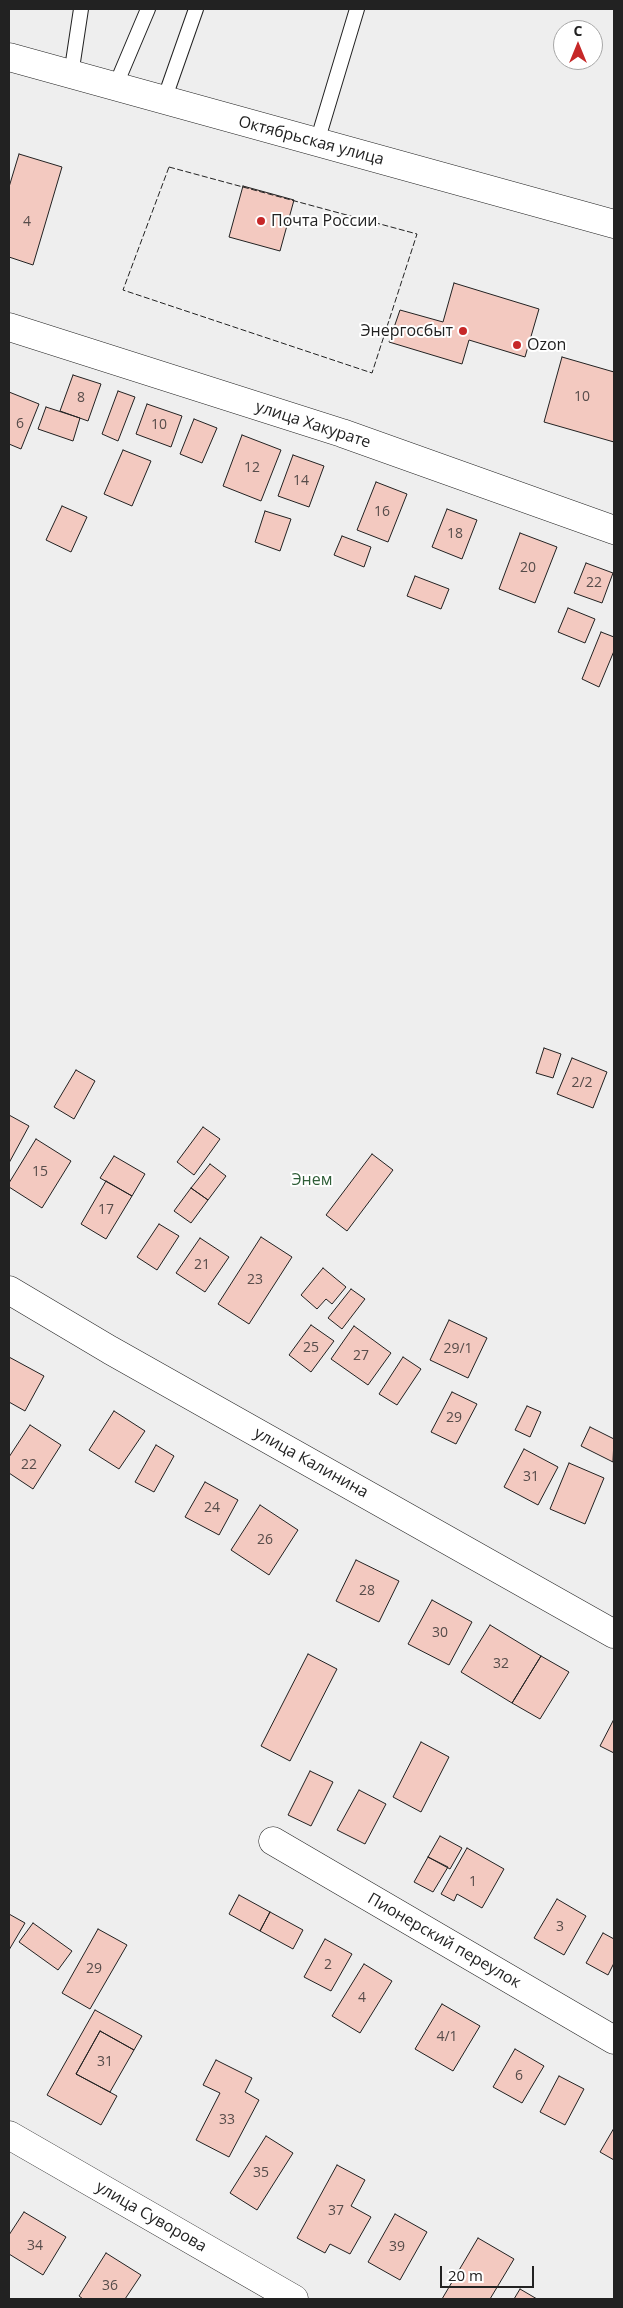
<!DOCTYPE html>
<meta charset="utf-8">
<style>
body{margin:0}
#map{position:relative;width:623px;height:2308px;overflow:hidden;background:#fff;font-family:"Open Sans",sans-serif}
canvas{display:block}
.frame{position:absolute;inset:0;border:10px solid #222;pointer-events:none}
.north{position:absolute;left:553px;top:20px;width:50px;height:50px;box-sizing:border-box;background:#fff;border:1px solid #a7a7a7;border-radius:50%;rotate:0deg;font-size:14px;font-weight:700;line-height:20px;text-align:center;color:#222}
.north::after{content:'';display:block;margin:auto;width:18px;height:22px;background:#c62828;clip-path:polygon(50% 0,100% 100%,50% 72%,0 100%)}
.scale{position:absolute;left:440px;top:2266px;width:94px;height:22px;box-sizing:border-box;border:2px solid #222;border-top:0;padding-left:6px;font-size:15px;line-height:18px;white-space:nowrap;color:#222;-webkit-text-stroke:4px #fff;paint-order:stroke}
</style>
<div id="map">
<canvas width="623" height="2308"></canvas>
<div class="frame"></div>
<div class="north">С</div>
<div class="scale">20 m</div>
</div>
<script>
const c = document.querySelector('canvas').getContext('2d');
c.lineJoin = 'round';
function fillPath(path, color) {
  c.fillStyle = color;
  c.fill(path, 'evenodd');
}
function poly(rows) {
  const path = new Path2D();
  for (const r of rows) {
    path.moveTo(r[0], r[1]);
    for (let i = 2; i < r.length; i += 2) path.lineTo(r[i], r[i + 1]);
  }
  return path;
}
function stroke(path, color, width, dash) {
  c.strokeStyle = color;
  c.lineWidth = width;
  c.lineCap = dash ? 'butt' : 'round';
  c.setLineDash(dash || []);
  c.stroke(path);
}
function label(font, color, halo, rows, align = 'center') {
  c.font = font + ' "Open Sans",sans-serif';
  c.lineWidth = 4;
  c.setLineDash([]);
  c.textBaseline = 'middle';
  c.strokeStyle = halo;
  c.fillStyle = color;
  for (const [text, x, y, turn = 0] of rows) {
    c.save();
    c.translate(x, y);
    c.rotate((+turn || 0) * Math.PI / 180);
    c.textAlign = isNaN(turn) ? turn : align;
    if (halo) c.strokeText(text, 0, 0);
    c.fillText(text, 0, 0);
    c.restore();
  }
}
const green = poly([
 [9,9,614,9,614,2299,9,2299,9,9],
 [563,30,593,30,593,60,563,60,563,30]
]);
const building = poly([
 [19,154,62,167,33,265,9,257,9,187,19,154],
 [243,186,294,200,280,251,229,237,243,186],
 [454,283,539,309,525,357,469,340,462,364,389,342,400,310,443,322,454,283],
 [562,357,614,372,614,442,544,422,562,357],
 [73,375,101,384,88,421,60,411,73,375],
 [118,391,135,397,118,441,102,434,118,391],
 [9,392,39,404,21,449,9,444,9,392],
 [147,404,182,416,171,447,136,434,147,404],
 [46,407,80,418,73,441,38,429,46,407],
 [194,419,217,428,202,463,180,454,194,419],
 [242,435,281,450,261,501,223,486,242,435],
 [123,450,151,461,132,506,104,494,123,450],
 [293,455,324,466,309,507,278,496,293,455],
 [376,482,407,494,388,542,357,530,376,482],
 [62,506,87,517,71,552,46,540,62,506],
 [447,509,477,520,462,559,432,547,447,509],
 [265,511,291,519,280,551,255,542,265,511],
 [520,533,557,547,535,603,499,589,520,533],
 [342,536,371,547,364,567,334,555,342,536],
 [586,563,613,573,602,603,574,593,586,563],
 [415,576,449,589,441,609,407,596,415,576],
 [568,608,595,619,585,643,558,632,568,608],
 [601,632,614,637,614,651,599,687,582,679,601,632],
 [544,1048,561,1054,553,1078,536,1073,544,1048],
 [572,1058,607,1072,593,1108,557,1094,572,1058],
 [76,1070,95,1081,74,1119,54,1107,76,1070],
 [9,1115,29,1126,9,1163,9,1115],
 [203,1127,220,1139,194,1175,177,1162,203,1127],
 [36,1139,71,1161,42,1208,9,1187,9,1183,36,1139],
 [372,1154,393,1170,347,1231,326,1215,372,1154],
 [114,1156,145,1174,132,1196,100,1178,114,1156],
 [210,1164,226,1176,208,1200,191,1188,210,1164],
 [106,1181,132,1196,106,1239,81,1224,106,1181],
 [191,1188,208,1200,191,1223,174,1211,191,1188],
 [159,1224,179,1236,157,1270,137,1257,159,1224],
 [261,1237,292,1257,249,1324,218,1304,261,1237],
 [200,1238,229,1257,205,1292,176,1273,200,1238],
 [323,1268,346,1287,332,1304,326,1299,317,1309,301,1295,323,1268],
 [351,1289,365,1299,342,1329,328,1318,351,1289],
 [449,1320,487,1338,468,1378,430,1360,449,1320],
 [311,1325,334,1341,311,1372,289,1355,311,1325],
 [354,1326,391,1353,368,1385,331,1359,354,1326],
 [9,1357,44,1376,25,1411,9,1402,9,1357],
 [403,1357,421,1369,397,1405,379,1394,403,1357],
 [452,1392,477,1404,456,1444,431,1432,452,1392],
 [527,1406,541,1412,530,1437,515,1430,527,1406],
 [114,1411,145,1431,119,1469,89,1450,114,1411],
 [30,1425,61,1445,33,1489,9,1473,9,1457,30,1425],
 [590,1427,614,1439,613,1462,581,1446,590,1427],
 [156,1445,174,1456,154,1492,135,1482,156,1445],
 [524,1449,558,1467,538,1505,504,1487,524,1449],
 [569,1463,604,1478,585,1524,550,1509,569,1463],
 [205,1482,238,1500,219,1535,185,1517,205,1482],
 [260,1505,298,1530,269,1575,231,1550,260,1505],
 [356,1560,399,1581,379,1622,336,1601,356,1560],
 [432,1600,472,1622,449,1665,408,1644,432,1600],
 [490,1625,541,1656,512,1703,461,1672,490,1625],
 [308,1654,337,1669,290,1761,261,1746,308,1654],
 [541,1656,569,1672,540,1719,512,1703,541,1656],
 [614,1719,614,1753,600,1746,614,1719],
 [421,1742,449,1757,421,1812,393,1797,421,1742],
 [310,1771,333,1782,311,1826,288,1815,310,1771],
 [359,1790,386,1804,365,1844,337,1830,359,1790],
 [440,1836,462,1848,450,1869,428,1857,440,1836],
 [467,1848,504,1869,482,1908,457,1894,454,1901,441,1894,467,1848],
 [428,1857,448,1867,433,1892,414,1882,428,1857],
 [239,1895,270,1912,260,1931,229,1914,239,1895],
 [557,1899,586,1916,564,1955,534,1938,557,1899],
 [270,1912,303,1930,293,1949,260,1931,270,1912],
 [9,1914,25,1923,9,1950,9,1914],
 [33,1923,72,1951,58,1970,19,1942,33,1923],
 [98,1929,127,1945,90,2009,62,1993,98,1929],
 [603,1933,614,1939,614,1963,608,1975,586,1963,603,1933],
 [325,1939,352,1954,331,1991,304,1977,325,1939],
 [364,1964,392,1981,360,2033,332,2016,364,1964],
 [442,2004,480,2026,453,2071,415,2049,442,2004],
 [95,2010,142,2036,134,2050,100,2031,76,2074,117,2096,101,2125,47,2095,95,2010],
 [100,2031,134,2050,110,2092,76,2074,100,2031],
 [515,2049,544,2066,522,2103,493,2087,515,2049],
 [216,2060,252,2078,245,2092,259,2100,229,2157,196,2140,220,2093,203,2085,216,2060],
 [559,2076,584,2089,565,2125,540,2112,559,2076],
 [614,2128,614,2160,600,2152,614,2128],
 [266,2136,293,2153,257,2210,230,2193,266,2136],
 [337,2165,365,2180,351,2206,371,2217,350,2254,330,2244,325,2253,297,2238,337,2165],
 [24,2212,66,2237,43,2275,9,2254,9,2235,24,2212],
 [395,2214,427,2232,400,2280,368,2262,395,2214],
 [478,2238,514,2259,490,2299,442,2299,478,2238],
 [106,2253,141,2275,125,2299,83,2299,79,2296,106,2253],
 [520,2289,537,2299,514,2299,520,2289]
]);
const lane = poly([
 [71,75,81,9],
 [115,87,148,9],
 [164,100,196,9],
 [317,142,357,9]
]);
const street = poly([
 [9,327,342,433,614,530],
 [9,1290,110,1350,614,1634],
 [273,1841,614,2040],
 [9,2135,294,2299]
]);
const secondary = poly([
 [9,57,614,224]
]);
const fence = poly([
 [169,167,417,234,372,373,123,290,169,167]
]);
const markers = [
 [261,221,5,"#c62828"],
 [463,331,5,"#c62828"],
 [517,345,5,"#c62828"]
];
const numberNames = [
 ["4",27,222],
 ["10",582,397],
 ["8",81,398],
 ["6",20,424],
 ["10",159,425],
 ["12",252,468],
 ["14",301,481],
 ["16",382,512],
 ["18",455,534],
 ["20",528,568],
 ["22",594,583],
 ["2/2",582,1083],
 ["15",40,1172],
 ["17",106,1210],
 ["21",202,1265],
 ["23",255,1280],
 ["25",311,1348],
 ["29/1",458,1349],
 ["27",361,1356],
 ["29",454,1418],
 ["22",29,1465],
 ["31",531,1477],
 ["24",212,1508],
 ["26",265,1540],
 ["28",367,1591],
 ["30",440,1633],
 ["32",501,1664],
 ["1",473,1882],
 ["3",560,1927],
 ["2",328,1965],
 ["29",94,1969],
 ["4",362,1998],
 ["4/1",447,2037],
 ["31",105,2062],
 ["6",519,2076],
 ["33",227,2120],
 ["35",261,2173],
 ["37",336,2211],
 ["34",35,2246],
 ["39",397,2247],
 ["36",110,2286]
];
const streetNames = [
 ["Октябрьская улица",311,141,15],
 ["улица Хакурате",313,425,18],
 ["улица Калинина",311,1463,29],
 ["Пионерский переулок",444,1941,30],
 ["улица Суворова",151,2217,30]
];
const poiNames = [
 ["Почта России",271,221],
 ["Энергосбыт",453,331,"right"],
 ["Ozon",527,345]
];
const parkNames = [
 ["Энем",312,1180]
];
fillPath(green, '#eee');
stroke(green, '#6f6f6f', 1);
fillPath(building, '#f3c9c0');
stroke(building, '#222', 1);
stroke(lane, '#222', 16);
stroke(street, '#222', 29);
stroke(secondary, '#222', 29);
stroke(lane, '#fff', 14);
stroke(street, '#fff', 28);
stroke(secondary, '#fff', 28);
stroke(fence, '#222', 1, [6, 2.5]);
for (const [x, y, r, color] of markers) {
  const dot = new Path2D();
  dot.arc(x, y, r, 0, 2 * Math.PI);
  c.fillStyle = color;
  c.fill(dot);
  stroke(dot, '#fff', 2);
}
label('14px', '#564c4a', null, numberNames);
label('16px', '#222', '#fff', streetNames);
label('16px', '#222', '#fff', poiNames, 'left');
label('16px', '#2f5e38', '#fff', parkNames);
</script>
